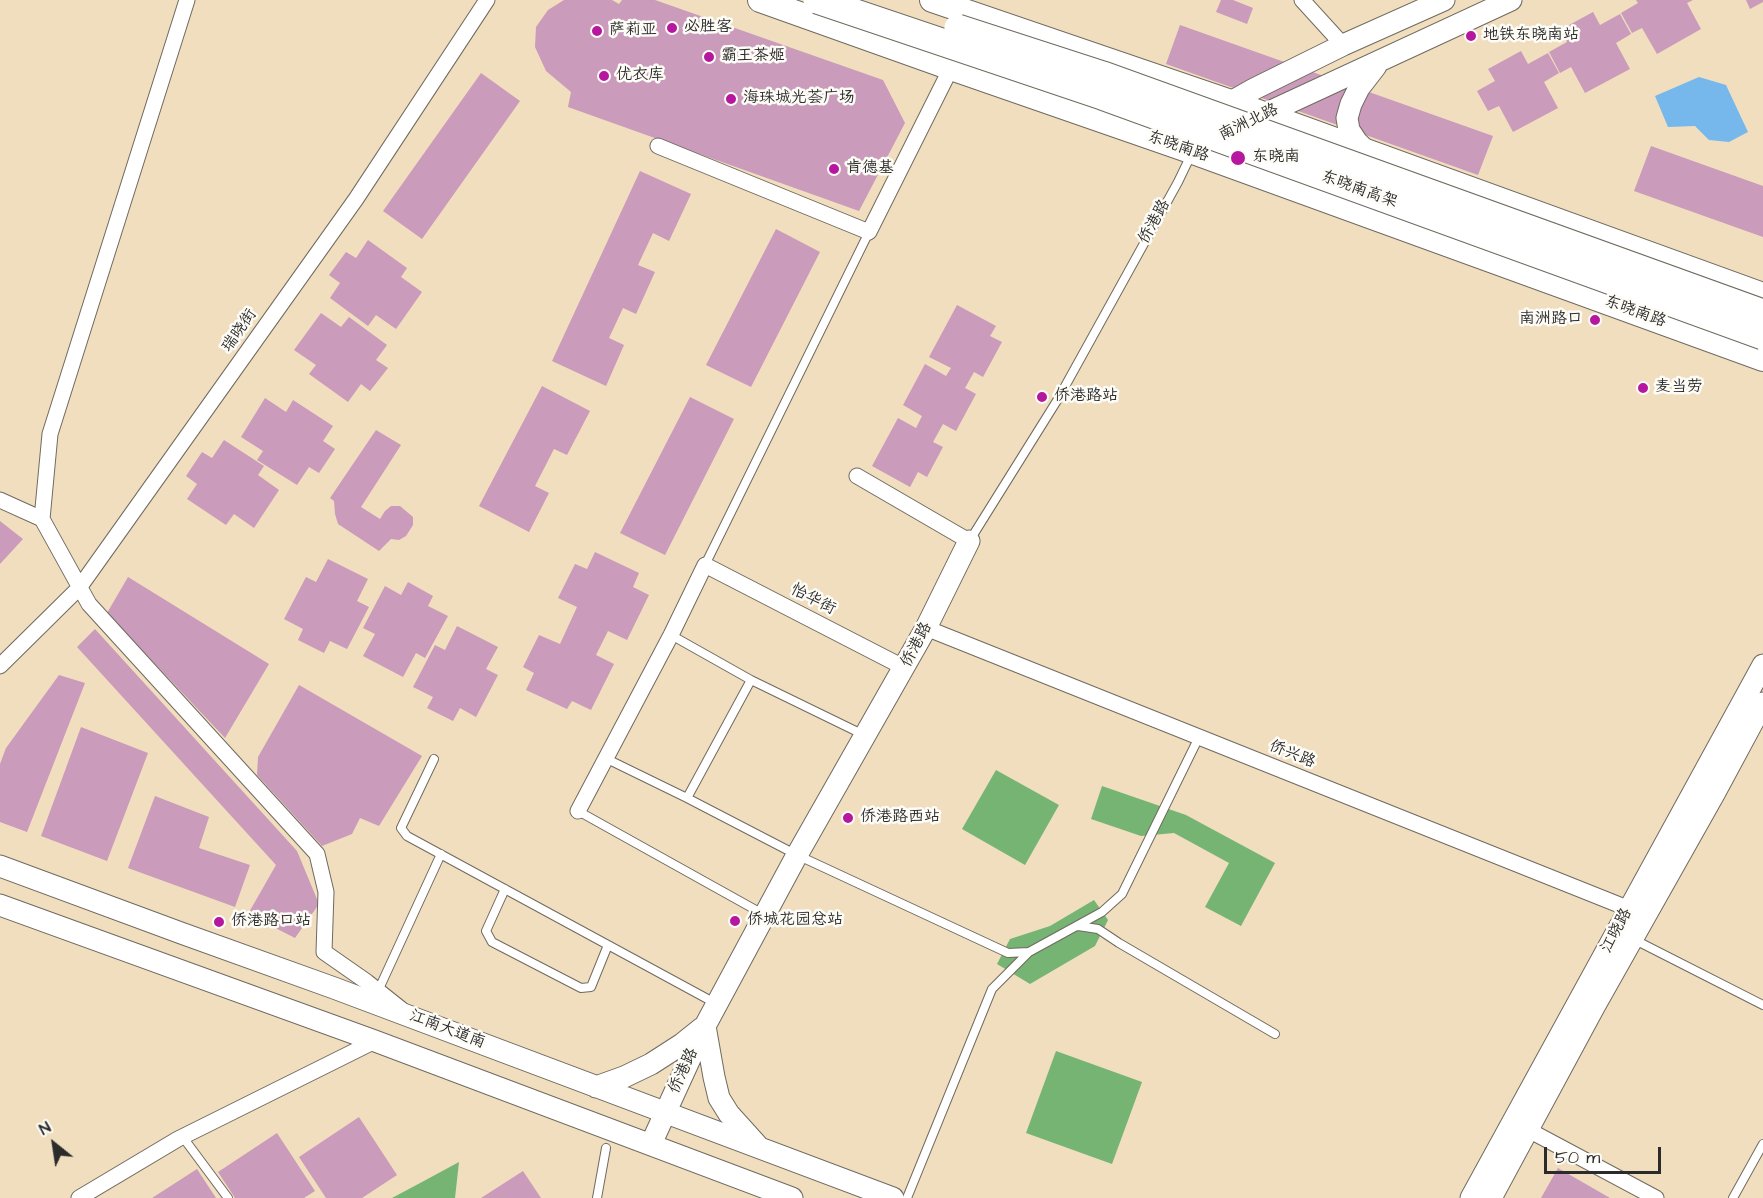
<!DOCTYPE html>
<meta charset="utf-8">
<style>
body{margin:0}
#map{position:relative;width:1763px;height:1198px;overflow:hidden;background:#f0debf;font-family:"Architects Daughter",sans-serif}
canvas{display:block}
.north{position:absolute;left:24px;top:1114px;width:60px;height:60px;-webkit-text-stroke:4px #fdfcf7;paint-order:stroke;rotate:330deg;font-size:16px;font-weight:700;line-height:24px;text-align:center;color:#2b2b2b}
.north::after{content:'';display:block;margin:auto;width:21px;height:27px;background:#2b2b2b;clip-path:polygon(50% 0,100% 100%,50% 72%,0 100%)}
.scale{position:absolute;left:1544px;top:1147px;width:117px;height:27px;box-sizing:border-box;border:3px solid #2b2b2b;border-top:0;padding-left:8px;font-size:18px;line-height:21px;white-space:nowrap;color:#2b2b2b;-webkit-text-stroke:4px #fdfcf7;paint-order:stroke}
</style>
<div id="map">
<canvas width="1763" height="1198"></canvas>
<div class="north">N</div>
<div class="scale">50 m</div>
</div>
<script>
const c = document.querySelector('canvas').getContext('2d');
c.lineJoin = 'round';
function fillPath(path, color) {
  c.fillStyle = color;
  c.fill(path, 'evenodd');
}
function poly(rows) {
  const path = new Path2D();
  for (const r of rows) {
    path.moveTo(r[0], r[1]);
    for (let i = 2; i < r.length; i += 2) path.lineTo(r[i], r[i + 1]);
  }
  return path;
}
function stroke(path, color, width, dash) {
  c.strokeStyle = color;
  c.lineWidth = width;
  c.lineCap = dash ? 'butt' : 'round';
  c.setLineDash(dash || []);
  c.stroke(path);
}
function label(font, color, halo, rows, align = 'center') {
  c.font = font + ' "Architects Daughter","LXGW WenKai TC",sans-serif';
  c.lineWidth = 5;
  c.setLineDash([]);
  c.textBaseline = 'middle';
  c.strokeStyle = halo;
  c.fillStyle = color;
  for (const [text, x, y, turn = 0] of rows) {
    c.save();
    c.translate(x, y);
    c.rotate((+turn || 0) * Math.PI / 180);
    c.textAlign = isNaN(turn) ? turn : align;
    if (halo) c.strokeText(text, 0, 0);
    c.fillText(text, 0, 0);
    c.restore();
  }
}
const forest = poly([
 [996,770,1059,805,1025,865,962,829],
 [1102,786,1186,815,1275,863,1241,926,1205,907,1229,863,1174,833,1141,836,1091,819],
 [1094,900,1108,920,1095,946,1030,984,997,964,1010,939,1050,926],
 [1056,1051,1142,1082,1112,1164,1026,1133],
 [459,1162,455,1198,392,1198,422,1182]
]);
const water = poly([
 [1699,77,1726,85,1748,132,1729,142,1709,140,1695,126,1668,127,1655,96]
]);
const building = poly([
 [564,0,612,0,619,4,622,0,655,0,883,80,905,123,859,211,568,107,571,92,546,71,535,47,536,27,548,10],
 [1221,0,1233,0,1253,8,1247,24,1216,12],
 [1636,0,1693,0,1687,3,1701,29,1657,54,1642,28,1632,33,1621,13,1638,3],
 [1746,0,1763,0,1763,2,1750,9],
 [1593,12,1600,25,1620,14,1631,34,1616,43,1630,69,1585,93,1571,67,1560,73,1549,52,1567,42,1560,30],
 [1180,25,1493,136,1478,175,1166,64],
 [1521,51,1528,64,1548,53,1559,73,1544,82,1558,108,1513,132,1499,106,1488,111,1477,91,1495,81,1488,69],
 [481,73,520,101,422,239,383,211],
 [1651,146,1763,186,1763,237,1634,191],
 [640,171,691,194,669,241,653,233,638,265,655,272,636,314,623,308,609,338,624,345,606,386,552,361],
 [776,229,820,252,751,387,706,365],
 [368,240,407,268,401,277,422,292,396,329,376,315,368,326,330,298,340,283,329,275,346,252,356,258],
 [957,305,996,326,990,336,1002,342,983,377,974,372,965,388,976,394,956,431,943,424,933,442,943,447,927,477,918,472,910,487,872,466,898,418,916,428,922,416,903,405,925,364,946,376,951,368,929,357],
 [321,313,341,327,349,317,387,345,376,360,388,368,370,391,361,384,348,402,309,374,316,365,294,350],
 [542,386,590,411,567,455,554,449,535,486,549,493,529,532,479,506],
 [690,397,734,419,665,555,620,533],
 [265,398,286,412,293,400,333,426,323,441,335,449,319,473,309,467,297,485,257,460,263,451,241,437],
 [376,430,401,445,361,507,380,519,385,511,391,506,400,506,413,517,413,525,406,536,399,540,391,539,379,551,338,524,335,514,334,501,330,498],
 [224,440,264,466,258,475,279,490,254,528,234,514,226,525,187,499,197,484,186,476,202,452,212,458],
 [0,521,23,539,0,564],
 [595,552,639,573,633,587,649,595,627,640,608,631,596,655,614,664,591,710,572,701,567,709,526,690,534,673,523,667,539,635,560,644,577,607,558,598,575,564,587,569],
 [328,559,368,579,357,601,369,607,347,649,330,641,324,653,298,640,303,629,284,619,306,577,316,582],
 [128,577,269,664,225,738,107,613],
 [408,582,433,596,428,606,448,616,425,658,416,653,403,677,363,656,375,634,363,628,385,586,401,595],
 [457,626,498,647,486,669,498,675,476,717,460,708,453,721,427,708,433,697,413,687,435,645,445,650],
 [95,629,297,851,319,904,295,938,248,914,276,865,77,647],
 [59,675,85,683,27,832,0,822,0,764,6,748],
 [299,685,422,756,379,826,360,818,352,834,322,846,257,775,258,757],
 [81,727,148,753,107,861,41,836],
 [155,796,209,817,199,848,250,865,235,907,128,868],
 [359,1117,397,1175,362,1198,326,1198,299,1157],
 [277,1133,315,1191,304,1198,235,1198,218,1172],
 [1558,1168,1610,1198,1541,1198],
 [197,1169,216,1198,152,1198],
 [523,1171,541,1198,481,1198]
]);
const lane = poly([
 [970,540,1058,399,1178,182,1191,155],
 [705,565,869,232],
 [671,635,751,680,864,735],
 [605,758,687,798,797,855,1008,953,1029,952,1102,912,1122,894,1199,737],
 [434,759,401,828,407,836,715,1003],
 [687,798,751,680],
 [578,811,763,914],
 [505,889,486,931,492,942,581,988,591,987,608,945],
 [1078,926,1098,929,1119,943,1275,1034],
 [1635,940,1763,1005],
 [378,991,441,854],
 [182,1136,228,1198],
 [597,1198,606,1148],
 [907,1198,992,989,1029,952],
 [1733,1198,1763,1144]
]);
const street = poly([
 [187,0,50,434,42,519,89,604,317,854,326,892,324,952,367,982,401,1009],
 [1302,0,1343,45],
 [658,146,869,232,951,68],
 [857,476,969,541],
 [0,500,42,519],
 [926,628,1637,912],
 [0,666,79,588,356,199,487,0],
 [578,811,671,635,705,565,905,668],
 [1521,1126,1656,1198],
 [79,1198,178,1139,375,1041]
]);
const secondary = poly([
 [1224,111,1231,102,1254,89,1343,45,1444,0],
 [1254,119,1511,0],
 [1365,150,1357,142,1349,130,1347,118,1351,104,1359,88,1376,66],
 [0,866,181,933,334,988,893,1198],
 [0,905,375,1041,792,1198],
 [705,1026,714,1077,719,1098,729,1114,757,1145],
 [596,1087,624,1077,651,1064,682,1044,702,1028],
 [651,1144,705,1026,797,855,926,628,969,541],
 [1471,1198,1763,665],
 [1491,1198,1594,1007,1714,794,1763,703]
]);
const primary = poly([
 [760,0,951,68,1193,152,1763,359],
 [932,0,1231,102,1763,295]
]);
const highwayBridge = poly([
 [817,0,1102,96,1763,336],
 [958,28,1103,75,1763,313]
]);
const markers = [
 [672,28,6,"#b5179e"],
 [597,31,6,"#b5179e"],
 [1471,36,6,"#b5179e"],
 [709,57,6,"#b5179e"],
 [604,76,6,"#b5179e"],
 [731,99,6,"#b5179e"],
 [1238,158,8,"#b5179e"],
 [834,169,6,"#b5179e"],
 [1595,320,6,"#b5179e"],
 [1643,388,6,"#b5179e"],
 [1042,397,6,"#b5179e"],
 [848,818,6,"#b5179e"],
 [735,921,6,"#b5179e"],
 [219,922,6,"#b5179e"]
];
const poiNames = [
 ["必胜客",684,28],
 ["萨莉亚",609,31],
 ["地铁东晓南站",1483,36],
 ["霸王茶姬",721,57],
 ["优衣库",616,76],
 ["海珠城光荟广场",743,99],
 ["东晓南",1252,158],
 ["肯德基",846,169],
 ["南洲路口",1583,320,"right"],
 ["麦当劳",1655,388],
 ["侨港路站",1054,397],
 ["侨港路西站",860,818],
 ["侨城花园总站",747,921],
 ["侨港路口站",231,922]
];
const streetNames = [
 ["南洲北路",1249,123,-26],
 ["东晓南路",1178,147,19],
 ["东晓南高架",1359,190,20],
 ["侨港路",1155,222,-61],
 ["东晓南路",1635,312,20],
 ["瑞晓街",240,331,-55],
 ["怡华街",813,600,27],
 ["侨港路",917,645,-62],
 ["侨兴路",1292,755,22],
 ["江晓路",1617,931,-62],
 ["江南大道南",447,1030,21],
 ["侨港路",684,1071,-65]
];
fillPath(forest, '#76b474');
fillPath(water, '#76b8ec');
fillPath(building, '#ca9bba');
stroke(lane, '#706a5f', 10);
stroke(street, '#706a5f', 17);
stroke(secondary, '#706a5f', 23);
stroke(primary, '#706a5f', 26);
stroke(lane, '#fff', 8);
stroke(street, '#fff', 15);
stroke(secondary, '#fff', 21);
stroke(primary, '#fff', 24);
stroke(highwayBridge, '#706a5f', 29, []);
stroke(highwayBridge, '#fff', 27);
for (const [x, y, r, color] of markers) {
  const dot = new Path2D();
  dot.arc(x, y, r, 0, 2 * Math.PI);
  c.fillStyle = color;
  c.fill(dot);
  stroke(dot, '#fdfcf7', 2);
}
label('16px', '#2b2b2b', '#fdfcf7', poiNames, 'left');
label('16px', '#2b2b2b', '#fdfcf7', streetNames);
</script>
